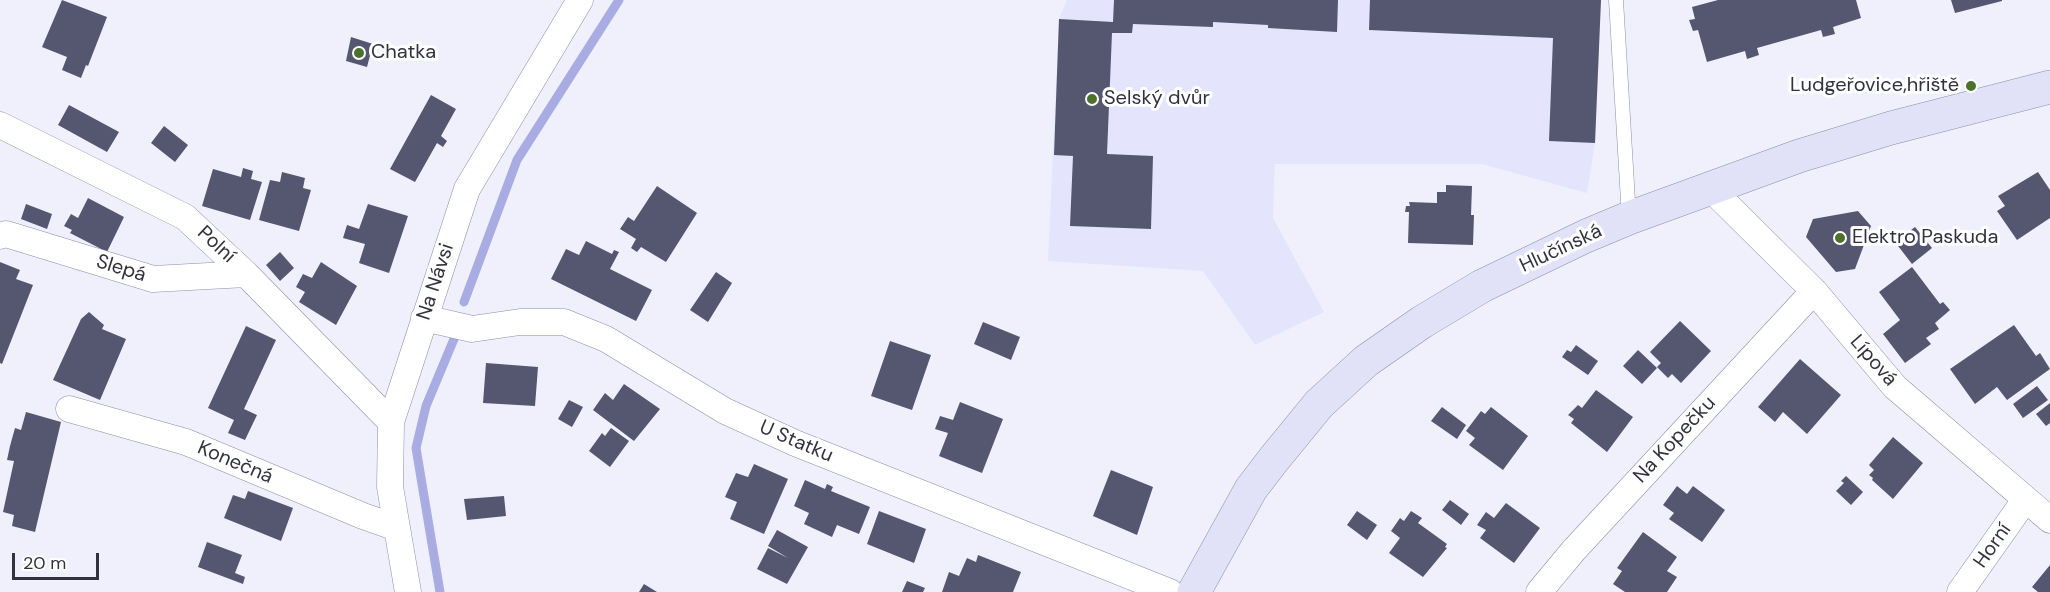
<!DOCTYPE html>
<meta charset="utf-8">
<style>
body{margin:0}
#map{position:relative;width:2050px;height:592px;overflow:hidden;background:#eff0fc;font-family:"DM Sans",sans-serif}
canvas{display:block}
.scale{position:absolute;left:12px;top:553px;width:87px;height:27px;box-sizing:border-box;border:3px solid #31323e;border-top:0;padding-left:8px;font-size:18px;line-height:21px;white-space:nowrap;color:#31323e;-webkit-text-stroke:4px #fefefe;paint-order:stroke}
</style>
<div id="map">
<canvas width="2050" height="592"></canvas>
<div class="scale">20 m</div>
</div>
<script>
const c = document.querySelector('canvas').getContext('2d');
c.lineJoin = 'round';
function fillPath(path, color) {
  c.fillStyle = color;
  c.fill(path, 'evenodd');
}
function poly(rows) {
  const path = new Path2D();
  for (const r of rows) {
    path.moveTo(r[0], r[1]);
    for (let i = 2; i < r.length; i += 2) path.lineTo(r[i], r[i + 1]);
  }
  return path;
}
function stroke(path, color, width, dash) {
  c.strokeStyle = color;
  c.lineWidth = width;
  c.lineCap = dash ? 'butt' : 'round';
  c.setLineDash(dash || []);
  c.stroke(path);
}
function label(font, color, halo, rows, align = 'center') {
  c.font = font + ' "DM Sans",sans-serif';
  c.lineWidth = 6;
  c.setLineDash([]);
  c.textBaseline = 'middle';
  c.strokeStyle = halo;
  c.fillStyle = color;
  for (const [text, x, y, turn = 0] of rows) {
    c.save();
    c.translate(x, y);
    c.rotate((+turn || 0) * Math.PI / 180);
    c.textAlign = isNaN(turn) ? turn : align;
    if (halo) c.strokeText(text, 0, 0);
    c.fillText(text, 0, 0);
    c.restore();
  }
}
const built = poly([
 [1067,0,1601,0,1595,143,1587,193,1482,164,1275,164,1273,218,1324,312,1255,345,1203,271,1048,261,1059,19]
]);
const stream = poly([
 [464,302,517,160,619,0],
 [440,592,416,448,426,406,454,339]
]);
const building = poly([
 [62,0,107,17,88,66,86,65,81,78,62,70,67,57,42,47],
 [1114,0,1338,0,1337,32,1268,28,1268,25,1213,22,1213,27,1133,24,1132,33,1112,33,1107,154,1153,156,1151,229,1070,226,1073,156,1054,155,1059,19,1113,22],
 [1370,0,1601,0,1595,143,1549,141,1553,38,1369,30],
 [1718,0,1856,0,1861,18,1833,27,1835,34,1823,37,1821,30,1757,48,1759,55,1747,59,1745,51,1707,62,1698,30,1693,31,1689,20,1695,19,1692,7],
 [1951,0,2002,0,2002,1,1955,13],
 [351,37,373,44,367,67,346,61],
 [431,95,456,109,441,136,447,141,443,147,437,143,415,182,390,169],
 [69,105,119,132,107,152,58,125],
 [164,126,188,145,175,162,151,143],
 [243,168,253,171,251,179,262,182,250,220,202,206,213,169,241,177],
 [282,172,305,178,303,188,311,190,299,231,259,220,270,180,280,182],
 [2038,172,2050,190,2050,218,2017,240,1997,211,2005,206,1998,196],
 [1446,185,1472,186,1471,215,1474,215,1473,245,1408,243,1409,212,1405,212,1406,206,1410,206,1409,202,1437,203,1437,192,1446,192],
 [657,186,697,213,666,262,641,247,637,252,631,248,636,239,620,229,628,217,634,221],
 [88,198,124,217,107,252,70,233,72,230,64,226,71,214,78,218],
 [26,204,52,214,47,229,21,219],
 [368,204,408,216,389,273,359,263,365,244,343,238,347,225,359,229],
 [1858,211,1871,226,1855,269,1836,272,1806,237,1813,219],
 [1915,227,1932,248,1912,264,1895,242],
 [586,241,612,254,614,250,619,252,610,269,652,290,636,321,551,279,566,249,579,255],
 [280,252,294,268,280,281,266,265],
 [0,262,20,270,16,279,33,285,2,364,0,363],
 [321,262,357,286,336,325,299,302,305,292,296,287,303,274,312,278],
 [1912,267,1940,304,1943,302,1950,310,1935,323,1939,329,1926,338,1931,344,1905,363,1883,334,1900,320,1879,292],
 [716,272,732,283,708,322,690,310],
 [89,312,104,325,102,329,126,339,100,400,53,380,81,319],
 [1680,321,1711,351,1681,383,1672,374,1668,378,1657,367,1661,363,1650,352],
 [983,322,1020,337,1011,360,974,344],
 [2014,325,2036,356,2040,353,2050,369,2007,400,1997,387,1975,404,1950,369],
 [246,326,276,340,244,409,257,415,245,440,228,433,234,420,208,408],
 [890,341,931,355,912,410,871,396],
 [1576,345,1598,361,1588,375,1562,357,1567,350,1571,352],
 [1638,350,1657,368,1642,384,1623,366],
 [1800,359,1841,395,1807,434,1783,412,1775,422,1758,407],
 [486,363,538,367,535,406,483,403],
 [624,384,660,409,634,441,593,410,605,393,613,400],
 [2037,386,2048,400,2023,418,2013,404],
 [1596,390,1633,417,1607,452,1571,423,1574,419,1568,415,1578,405,1582,408],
 [569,400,583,407,572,427,558,419],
 [960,402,1003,419,982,473,939,456,948,433,935,429,940,416,953,420],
 [2050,403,2050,423,2046,426,2036,414],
 [1442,407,1466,425,1457,439,1431,421],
 [1491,407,1528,436,1503,470,1469,445,1475,438,1466,431,1481,411,1485,414],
 [26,412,61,422,35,532,12,526,14,515,3,512,14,461,7,460,10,446,15,428,21,430],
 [611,428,629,441,610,467,589,451,602,433,605,436],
 [1893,437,1923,463,1893,499,1872,480,1873,478,1869,475,1874,470,1869,465],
 [754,464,788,479,764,534,730,519,737,502,725,497,736,473,748,477],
 [1111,470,1153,487,1137,535,1093,516],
 [1846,476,1863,492,1851,505,1836,491,1844,483,1841,481],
 [805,480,825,489,827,484,833,487,831,491,870,507,859,534,837,525,832,537,804,524,809,513,794,506],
 [1677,486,1687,494,1693,486,1725,510,1702,542,1669,519,1674,513,1663,505],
 [248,491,293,508,281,541,224,518,233,495,245,499],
 [504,496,506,516,467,520,464,499],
 [1450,500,1469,514,1461,525,1442,510],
 [1506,503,1540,528,1514,563,1480,538,1486,530,1477,525,1486,512,1494,518],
 [879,511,926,529,914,563,867,544],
 [1357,511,1377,525,1367,540,1347,525],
 [1411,511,1422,518,1418,523,1447,544,1445,547,1447,548,1423,577,1389,553,1400,538,1391,531,1400,518,1404,521],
 [777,530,808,547,787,584,757,569,768,548,788,558,768,546],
 [1643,532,1677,557,1667,571,1677,577,1667,592,1625,592,1613,584,1622,571,1617,568],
 [207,542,242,555,235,573,245,577,243,584,198,567],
 [978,555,1021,572,1013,592,942,592,949,572,959,576,967,558,976,562],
 [2050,565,2050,592,2038,592,2032,587],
 [907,581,925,588,923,592,902,592],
 [644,584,657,592,639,592]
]);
const lane = poly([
 [1616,0,1629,218]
]);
const street = poly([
 [0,125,185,217,246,274,391,422],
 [1710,188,1814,291,1895,387,2050,520],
 [0,236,6,234,153,279,246,274],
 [424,318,472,329,520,322,564,322,606,339,725,411,795,443,1170,592],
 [69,409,186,442,363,516,397,528],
 [408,592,390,487,391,422,467,189,580,0],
 [1539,592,1574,550,1814,291],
 [1960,592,2025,500]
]);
const secondary = poly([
 [1194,592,1251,489,1274,459,1319,404,1366,361,1422,322,1482,286,1586,236,1629,218,1799,156,1891,128,2050,87]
]);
const markers = [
 [359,53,6,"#4c712a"],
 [1971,86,6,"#4c712a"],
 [1092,99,6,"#4c712a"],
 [1840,238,6,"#4c712a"]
];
const poiNames = [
 ["Chatka",371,53],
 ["Ludgeřovice,hřiště",1959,86,"right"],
 ["Selský dvůr",1104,99],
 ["Elektro Paskuda",1852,238]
];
const streetNames = [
 ["Polní",216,245,43],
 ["Hlučínská",1561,249,-25],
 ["Slepá",121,269,17],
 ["Na Návsi",436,282,-72],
 ["Lípová",1873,361,49],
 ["Na Kopečku",1675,440,-47],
 ["U Statku",796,442,23],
 ["Konečná",235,463,23],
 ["Horní",1993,546,-55]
];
fillPath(built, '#e4e5fc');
stroke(stream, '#a9ace3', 9);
fillPath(building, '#555670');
stroke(lane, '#8b8da9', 15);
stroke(street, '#8b8da9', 27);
stroke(secondary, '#8b8da9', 34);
stroke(lane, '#fff', 14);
stroke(street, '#fff', 26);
stroke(secondary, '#e1e2f8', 33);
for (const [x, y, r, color] of markers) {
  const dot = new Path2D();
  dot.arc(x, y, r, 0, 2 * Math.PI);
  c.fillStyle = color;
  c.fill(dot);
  stroke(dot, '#fefefe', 2);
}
label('20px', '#31323e', '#fefefe', poiNames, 'left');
label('20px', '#31323e', '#fefefe', streetNames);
</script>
